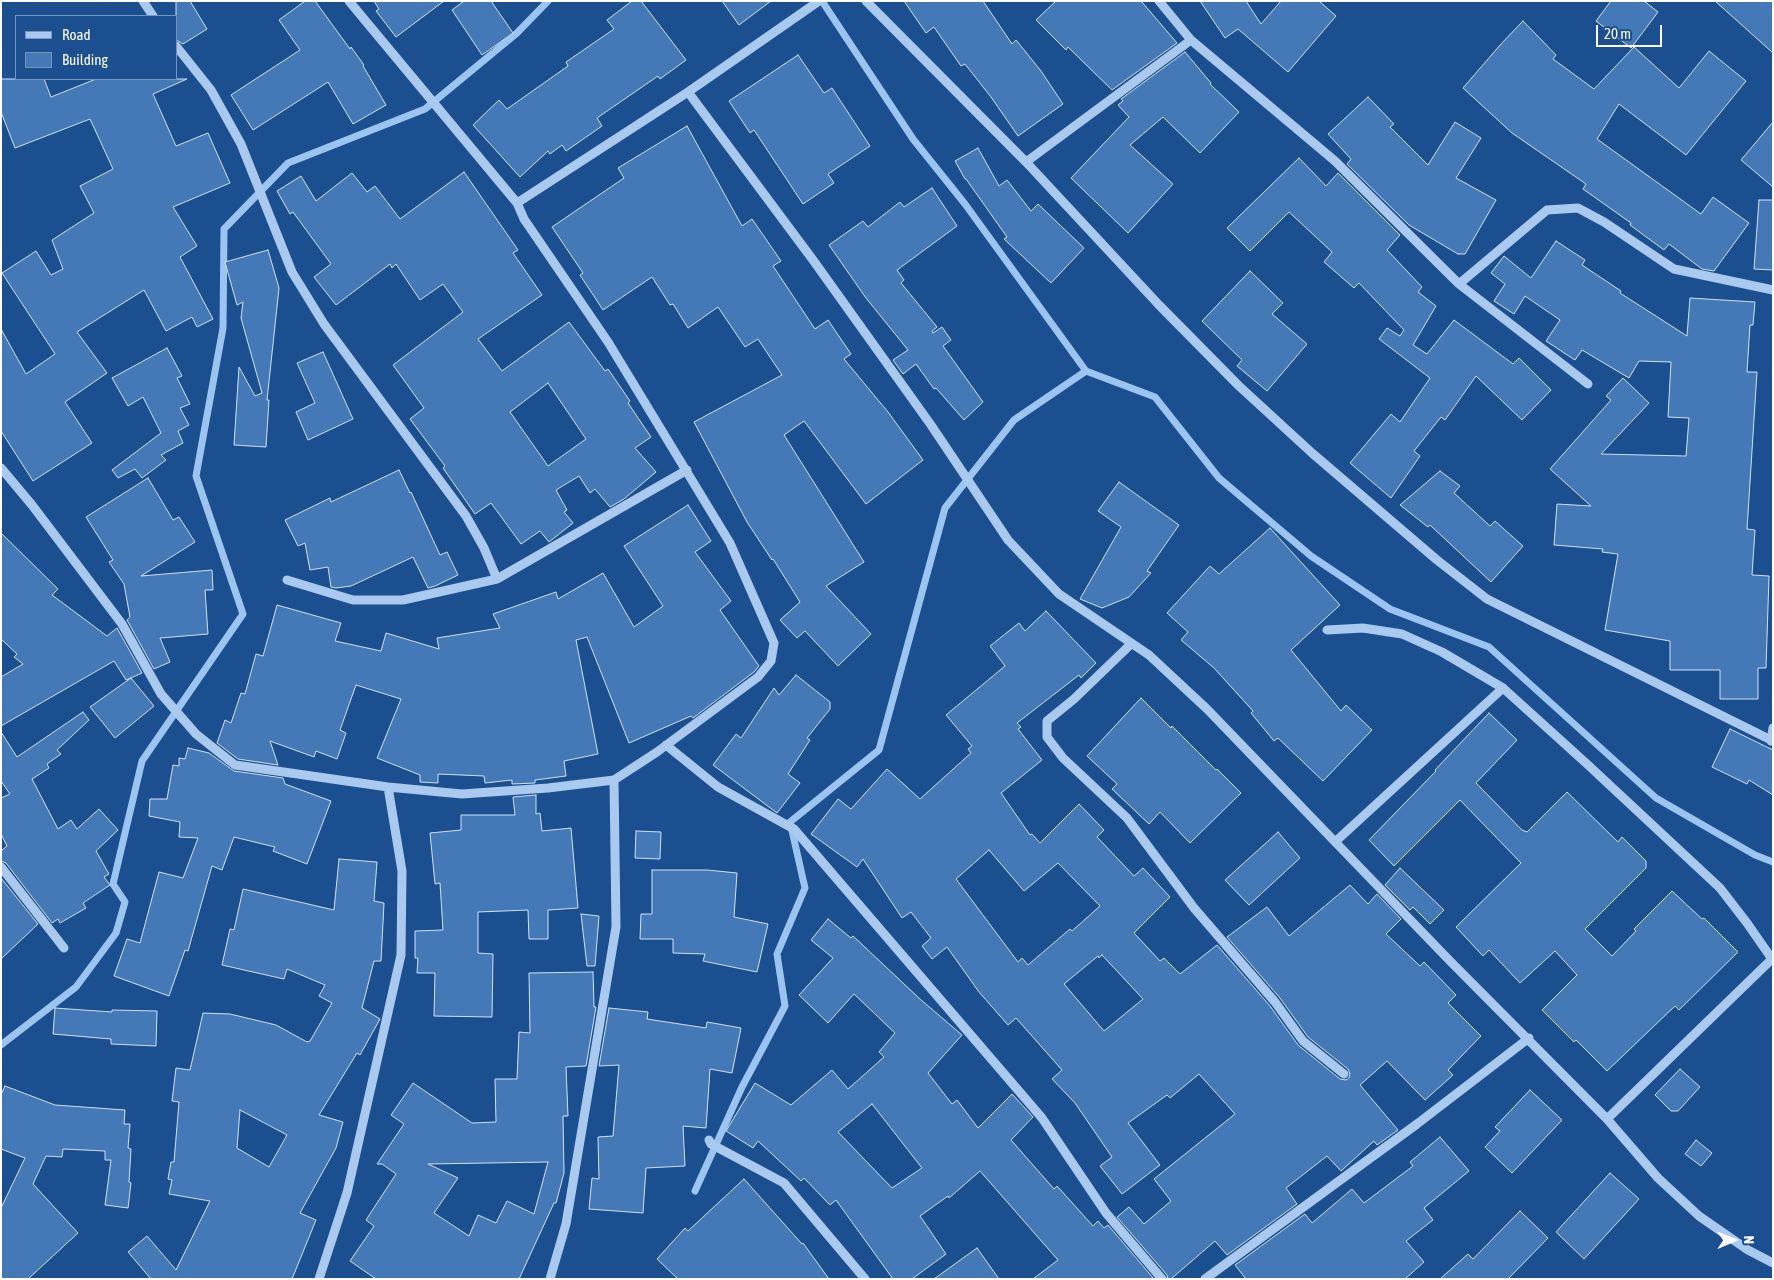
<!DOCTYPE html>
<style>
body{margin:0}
#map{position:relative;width:1774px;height:1280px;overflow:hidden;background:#1b4f8f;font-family:"Asap Condensed",sans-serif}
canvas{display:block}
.frame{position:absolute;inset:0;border:2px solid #fff;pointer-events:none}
.legend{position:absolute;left:15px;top:15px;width:162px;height:65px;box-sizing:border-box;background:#1b4f8f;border:1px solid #7695bc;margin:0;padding:6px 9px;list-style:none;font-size:15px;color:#fff}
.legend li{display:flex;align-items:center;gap:10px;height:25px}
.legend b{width:25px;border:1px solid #7695bc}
.north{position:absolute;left:1709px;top:1215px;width:50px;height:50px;-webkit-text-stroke:4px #1b4f8f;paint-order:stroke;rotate:89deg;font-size:14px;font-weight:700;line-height:20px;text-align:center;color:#fff}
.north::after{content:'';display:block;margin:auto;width:18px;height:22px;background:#fff;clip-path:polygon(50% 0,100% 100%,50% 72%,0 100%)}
.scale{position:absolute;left:1596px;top:25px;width:66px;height:22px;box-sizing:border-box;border:2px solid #fff;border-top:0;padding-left:6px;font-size:15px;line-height:18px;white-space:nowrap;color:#fff;-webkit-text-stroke:4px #1b4f8f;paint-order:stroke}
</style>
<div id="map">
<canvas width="1774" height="1280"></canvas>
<div class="frame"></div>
<ul class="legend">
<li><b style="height:6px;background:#a9c9ee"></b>Road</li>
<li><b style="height:14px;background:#4478b7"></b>Building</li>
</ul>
<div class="north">N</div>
<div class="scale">20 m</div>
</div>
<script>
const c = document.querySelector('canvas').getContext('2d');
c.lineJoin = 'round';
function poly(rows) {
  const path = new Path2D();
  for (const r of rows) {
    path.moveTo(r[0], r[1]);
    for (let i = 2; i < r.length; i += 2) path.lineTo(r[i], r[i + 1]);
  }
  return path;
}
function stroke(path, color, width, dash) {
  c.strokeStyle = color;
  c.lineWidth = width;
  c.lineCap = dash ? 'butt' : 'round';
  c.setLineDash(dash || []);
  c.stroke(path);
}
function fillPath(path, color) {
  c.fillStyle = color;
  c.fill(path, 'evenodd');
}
const stream = poly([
 [822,1,913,139,965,204,1086,371,1155,397,1219,478,1311,556,1390,609,1489,647,1656,798,1755,855,1773,862],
 [1,1045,76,987,116,933,125,902,113,884,142,761,243,614,196,476,223,328,224,229,288,163,425,109,517,33,548,1],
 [695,1191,742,1087,785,1006,777,954,805,888,790,822,879,750,945,508,1014,420,1086,371]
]);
const building = poly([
 [176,1,190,1,207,29,183,44,176,40,176,1],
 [305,1,315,1,350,49,351,47,364,65,363,66,386,105,353,124,328,82,253,130,231,95,300,50,279,20,305,1],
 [374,1,444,1,396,37,376,11,379,9,374,1],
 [464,1,491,1,513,33,482,55,452,10,464,1],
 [632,1,641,1,686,60,660,79,658,76,597,118,602,126,566,151,562,145,550,154,548,151,520,177,473,125,499,100,507,109,568,66,566,62,614,29,607,20,632,1],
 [722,1,771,1,739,25,722,1],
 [904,1,983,1,1012,44,1016,40,1041,71,1063,104,1018,136,991,97,965,64,961,66,934,27,926,33,904,1],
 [1056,1,1141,1,1177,43,1112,90,1068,47,1066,50,1036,20,1056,1],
 [1200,1,1246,1,1261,24,1281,1,1319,1,1336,16,1288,72,1238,29,1225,38,1200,1],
 [1611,1,1644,1,1658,12,1631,48,1596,21,1611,1],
 [1715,1,1773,1,1773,53,1715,1],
 [1523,21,1556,55,1553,59,1594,89,1634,47,1679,88,1709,51,1746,81,1686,155,1619,104,1597,139,1701,214,1713,197,1749,223,1714,271,1702,269,1669,244,1664,250,1630,225,1631,223,1583,189,1586,184,1512,133,1463,88,1501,44,1523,21],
 [1185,52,1211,83,1210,84,1239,112,1200,153,1163,117,1130,145,1173,184,1128,233,1071,178,1129,117,1118,105,1123,101,1121,99,1185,52],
 [798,55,824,93,832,88,870,146,828,174,834,183,803,204,754,130,750,133,729,101,798,55],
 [1,79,44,79,51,97,96,79,187,79,153,94,176,146,208,133,230,183,173,207,197,246,180,257,213,319,197,327,192,317,166,331,144,290,77,332,107,373,65,402,92,443,33,481,1,431,1,329,26,374,55,354,2,273,36,251,51,275,63,269,52,240,94,213,80,186,113,169,90,119,15,148,1,112,1,79],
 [1368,97,1394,124,1390,127,1428,165,1455,122,1481,138,1456,178,1496,200,1465,254,1458,254,1409,225,1347,164,1351,159,1328,134,1368,97],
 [1773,122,1773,187,1741,160,1773,122],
 [687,126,742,226,752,219,781,261,773,266,815,329,828,320,851,354,844,359,888,412,923,460,866,504,804,421,784,435,864,562,826,586,871,634,838,666,805,631,797,638,780,620,800,602,773,559,772,560,747,522,694,422,782,375,758,339,745,347,718,307,688,328,673,304,670,305,652,277,603,310,580,275,583,273,552,227,624,178,618,168,687,126],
 [978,148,999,186,1007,180,1031,211,1038,204,1084,248,1051,283,1004,239,1007,237,966,179,965,179,955,161,978,148],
 [1299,158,1326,186,1338,173,1400,235,1387,250,1422,287,1418,292,1436,306,1413,345,1427,354,1454,320,1513,364,1519,358,1551,390,1522,420,1476,376,1445,420,1441,417,1414,451,1420,456,1391,498,1350,463,1391,414,1400,422,1430,378,1379,339,1387,328,1400,336,1404,330,1359,283,1354,288,1324,262,1332,252,1289,212,1250,251,1227,228,1299,158],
 [464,172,518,250,513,253,542,295,478,339,502,371,569,322,605,371,608,369,630,401,628,403,651,437,635,448,656,472,624,499,610,507,595,489,590,493,579,476,556,490,567,510,564,512,573,523,549,542,540,531,521,544,491,503,475,514,443,468,445,466,410,419,424,408,393,365,463,312,443,284,420,300,396,264,392,268,390,264,336,305,314,277,331,264,293,212,290,214,277,191,301,176,316,201,352,173,367,192,375,186,400,219,464,172],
 [548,383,586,439,548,466,510,412,548,383],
 [932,188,957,226,897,270,904,280,901,283,937,327,932,331,933,333,942,327,951,340,943,346,983,402,964,420,936,388,934,389,916,364,903,374,893,360,908,350,866,298,829,245,863,221,868,227,900,202,904,207,932,188],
 [1759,200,1773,200,1773,270,1754,269,1759,200],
 [1556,241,1585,260,1582,265,1621,291,1620,293,1687,336,1690,298,1755,302,1753,325,1750,325,1747,372,1757,372,1747,529,1755,530,1752,575,1769,576,1766,668,1758,668,1758,699,1720,699,1720,670,1670,670,1670,641,1605,630,1618,554,1602,552,1603,549,1554,545,1557,504,1591,506,1550,469,1611,400,1606,396,1623,378,1649,403,1601,454,1686,456,1689,418,1668,417,1671,362,1639,361,1629,378,1582,350,1575,360,1546,341,1560,320,1525,296,1514,314,1494,301,1505,284,1491,273,1504,256,1531,278,1556,241],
 [268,250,279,288,267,400,269,400,266,447,234,445,239,367,255,396,262,393,241,318,243,302,237,305,225,262,268,250],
 [1250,271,1283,303,1272,314,1307,344,1267,391,1237,366,1242,360,1202,321,1250,271],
 [167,348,182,376,177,378,190,404,180,408,189,425,178,431,183,443,161,455,166,460,142,478,135,469,118,478,112,470,161,433,143,397,128,406,112,378,167,348],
 [323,352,353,419,308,440,296,412,315,403,297,363,323,352],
 [399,470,410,493,411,492,440,555,447,552,458,575,435,586,428,588,413,557,351,586,336,588,331,587,328,567,310,570,305,543,298,546,285,520,330,498,331,502,399,470],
 [1440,471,1460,486,1454,493,1490,526,1495,521,1523,546,1491,582,1430,525,1428,527,1400,505,1440,471],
 [148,478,173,520,179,517,195,542,141,576,212,570,213,590,205,590,208,634,160,638,170,662,154,669,127,620,130,617,124,584,109,562,113,560,86,517,148,478],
 [1119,482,1179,525,1147,571,1151,573,1129,597,1102,608,1080,599,1121,527,1098,511,1119,482],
 [688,505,711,541,695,552,731,601,720,610,759,666,754,672,693,718,691,716,629,743,587,637,576,640,598,754,564,761,566,776,535,780,535,783,512,784,512,780,485,783,484,776,438,774,438,783,420,782,420,775,377,758,401,699,356,685,340,730,346,733,337,759,316,751,314,757,270,741,278,765,238,759,217,743,225,720,231,723,241,693,245,694,256,654,263,656,277,605,341,623,335,641,381,651,386,633,439,649,437,638,500,628,493,614,556,592,558,599,603,573,634,627,663,606,624,546,688,505],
 [1270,528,1340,605,1291,650,1341,711,1346,705,1372,730,1323,781,1278,738,1274,741,1251,713,1253,711,1214,668,1181,640,1188,632,1167,613,1210,566,1219,574,1270,528],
 [1,533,58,589,52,595,107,636,117,628,142,673,126,680,114,661,1,726,1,677,23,664,14,657,17,654,1,639,1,533],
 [1046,611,1096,663,1081,678,1079,675,1017,723,1021,727,1018,729,1042,760,1001,793,1030,835,1032,834,1040,843,1079,804,1104,830,1097,837,1134,876,1143,868,1170,897,1134,933,1160,961,1164,958,1180,974,1217,945,1270,1006,1298,1045,1340,1079,1346,1080,1349,1078,1350,1074,1348,1069,1308,1037,1280,998,1227,937,1267,907,1289,936,1350,885,1368,904,1377,894,1401,919,1386,934,1420,966,1424,962,1456,995,1448,1003,1481,1036,1448,1070,1453,1075,1425,1100,1387,1061,1360,1085,1398,1130,1377,1145,1374,1141,1341,1171,1327,1156,1286,1188,1297,1204,1227,1255,1215,1241,1171,1279,1168,1279,1167,1275,1117,1217,1129,1207,1144,1224,1171,1201,1154,1179,1235,1114,1199,1074,1170,1098,1167,1095,1128,1123,1160,1165,1122,1194,1100,1166,1112,1157,1075,1103,1052,1079,1062,1070,1016,1018,1008,1025,979,992,947,947,932,959,922,946,931,938,911,912,902,918,863,859,857,867,811,834,838,799,851,809,887,769,920,799,971,753,968,749,972,746,946,715,1005,666,990,646,1019,623,1025,631,1046,611],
 [989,850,1024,891,1058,863,1100,906,1072,931,1070,929,1028,965,1022,958,1018,962,956,879,989,850],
 [1102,955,1143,999,1104,1031,1064,984,1098,956,1099,958,1102,955],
 [796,675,830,702,830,709,807,738,810,740,788,774,800,783,777,813,713,765,736,734,741,738,774,688,779,695,796,675],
 [131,678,154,706,115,738,90,707,131,678],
 [1141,698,1171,728,1172,726,1216,770,1217,769,1241,793,1190,843,1160,812,1149,824,1112,789,1117,784,1087,756,1141,698],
 [83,712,89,720,57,750,61,754,47,764,49,768,32,779,58,829,71,820,77,829,99,809,118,830,96,851,109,874,104,877,110,885,83,903,86,908,60,923,58,919,52,923,6,863,1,861,1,851,7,846,1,834,1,798,10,794,1,781,1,732,17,757,83,712],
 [1489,713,1517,740,1476,783,1522,830,1527,832,1567,792,1618,842,1622,837,1646,861,1646,868,1585,929,1612,956,1636,931,1634,929,1672,891,1702,919,1704,918,1738,952,1679,1010,1675,1006,1607,1071,1576,1040,1574,1042,1542,1010,1577,975,1555,951,1520,983,1489,950,1483,956,1456,927,1521,863,1460,800,1394,866,1369,840,1436,771,1435,770,1489,713],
 [1730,729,1773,750,1773,795,1749,780,1747,784,1712,767,1730,729],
 [188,748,209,753,234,771,283,778,285,784,331,801,307,864,273,851,275,847,234,837,222,870,212,866,188,951,185,950,169,996,114,976,127,939,140,943,159,872,183,878,198,838,179,837,180,822,149,816,150,799,167,799,173,765,179,766,179,758,185,759,188,748],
 [536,795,536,814,540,813,542,831,571,828,578,908,548,910,548,939,529,939,528,910,478,912,478,953,493,954,492,1017,434,1016,435,973,417,973,418,958,415,958,415,931,443,930,440,883,435,884,430,833,461,830,461,815,515,815,513,797,536,795],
 [636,831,661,832,660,859,635,858,636,831],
 [1278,832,1300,858,1249,905,1225,880,1278,832],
 [339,859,377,862,374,901,384,903,381,961,374,961,362,1008,380,1019,360,1055,357,1053,319,1115,343,1122,336,1148,300,1213,316,1220,292,1279,151,1279,128,1252,147,1236,176,1270,210,1201,169,1194,172,1180,168,1179,171,1162,174,1162,179,1102,172,1101,176,1068,190,1070,203,1013,230,1014,276,1025,307,1042,310,1041,332,1003,319,996,325,985,287,969,284,979,222,965,230,929,234,930,243,889,334,910,339,859],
 [240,1110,287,1135,269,1167,237,1148,240,1110],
 [1400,868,1444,910,1430,924,1413,907,1410,910,1385,885,1400,868],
 [652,870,707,870,737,873,734,917,768,924,757,972,703,961,705,954,673,953,673,939,640,939,641,914,652,914,652,870],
 [1,878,38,924,1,959,1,878],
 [581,914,599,916,595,966,587,966,581,914],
 [828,919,851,938,853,936,920,999,962,1035,928,1073,952,1104,957,1100,978,1128,1012,1094,1033,1117,1011,1140,1054,1189,1057,1186,1093,1226,1098,1221,1104,1228,1108,1225,1154,1279,1033,1279,1058,1260,980,1171,949,1198,948,1196,920,1216,946,1254,912,1279,893,1279,836,1200,830,1205,804,1178,801,1181,758,1141,753,1148,726,1131,755,1083,791,1105,832,1070,848,1089,884,1057,879,1052,895,1033,854,994,828,1023,799,995,833,958,811,940,828,919],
 [872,1104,922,1168,892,1188,838,1132,872,1104],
 [593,972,594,1007,596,1007,586,1066,566,1067,568,1116,563,1116,564,1173,556,1203,554,1203,519,1279,376,1279,350,1261,374,1226,366,1220,396,1174,382,1164,377,1164,404,1124,391,1115,413,1083,472,1123,496,1122,495,1079,517,1079,519,1032,530,1033,529,973,593,972],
 [548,1162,534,1214,507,1201,496,1223,478,1215,469,1236,434,1213,458,1178,428,1164,548,1162],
 [55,1008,112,1012,112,1010,157,1011,156,1046,111,1044,111,1039,53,1034,55,1008],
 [609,1008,648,1012,647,1019,706,1028,707,1022,741,1028,732,1073,710,1069,706,1128,683,1126,685,1166,646,1168,643,1213,589,1209,592,1178,599,1179,598,1137,613,1136,619,1065,599,1066,609,1008],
 [1680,1069,1700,1087,1678,1111,1671,1111,1655,1095,1680,1069],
 [5,1086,55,1105,125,1110,124,1124,130,1124,128,1148,131,1149,129,1182,131,1183,128,1208,105,1205,111,1160,105,1160,105,1151,63,1149,62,1157,46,1156,33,1184,78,1233,28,1279,1,1279,1,1208,25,1158,1,1149,1,1095,5,1086],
 [1530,1090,1562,1120,1512,1173,1485,1147,1500,1131,1495,1127,1530,1090],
 [1440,1137,1469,1171,1424,1208,1433,1220,1406,1241,1424,1262,1405,1279,1246,1279,1235,1265,1305,1214,1312,1223,1352,1189,1364,1203,1413,1166,1410,1162,1440,1137],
 [1696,1140,1712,1153,1701,1166,1685,1154,1696,1140],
 [1610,1173,1639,1199,1584,1259,1556,1232,1610,1173],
 [744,1179,802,1244,803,1243,829,1279,678,1279,657,1259,685,1228,688,1231,744,1179],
 [1520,1211,1548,1238,1508,1279,1440,1279,1468,1254,1473,1259,1520,1211],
 [977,1248,999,1279,934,1279,977,1248]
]);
const minor = poly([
 [143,1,153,16],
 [866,1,1026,162,1159,305,1239,386,1312,453,1437,560,1487,599,1773,741],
 [1159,1,1191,40,1335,161,1459,284,1588,384],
 [176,46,211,90,241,144,292,272,324,324,466,516,484,548,497,579],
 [688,92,813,260,931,425,1008,540,1059,594,1149,655,1207,709,1450,961,1607,1119,1658,1178,1699,1216,1748,1250,1773,1263],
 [1026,162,1191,40],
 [517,203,688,92,819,1],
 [1459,284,1547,210,1578,208,1604,222,1674,269,1773,290],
 [1,468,32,505,122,624,161,694,196,734,235,765,388,787,462,794,548,788,614,780,657,752,758,677,771,661,774,643,730,543,608,342,524,219,517,203,349,1],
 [287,580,353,600,403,600,497,579,687,470],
 [1327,630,1363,628,1402,634,1442,652,1503,688,1587,764,1720,888,1747,923,1772,959,1607,1119],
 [1131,644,1074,699,1047,721,1047,737,1063,758,1127,818,1194,908,1275,1002,1303,1041,1344,1074],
 [1771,741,1773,728],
 [666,745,718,787,794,829,1042,1118,1106,1213,1162,1279],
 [1335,842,1503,688],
 [1,867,64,948],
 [709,1140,711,1144,784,1183,865,1279],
 [319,1279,347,1193,401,955,402,871,388,787],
 [550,1279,566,1224,616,927,614,780],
 [1205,1279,1417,1124,1529,1038]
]);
stroke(stream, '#9cc4f0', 7);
fillPath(building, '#4478b7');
stroke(building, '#cfe3fa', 1);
stroke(minor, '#a9c9ee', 9);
</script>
